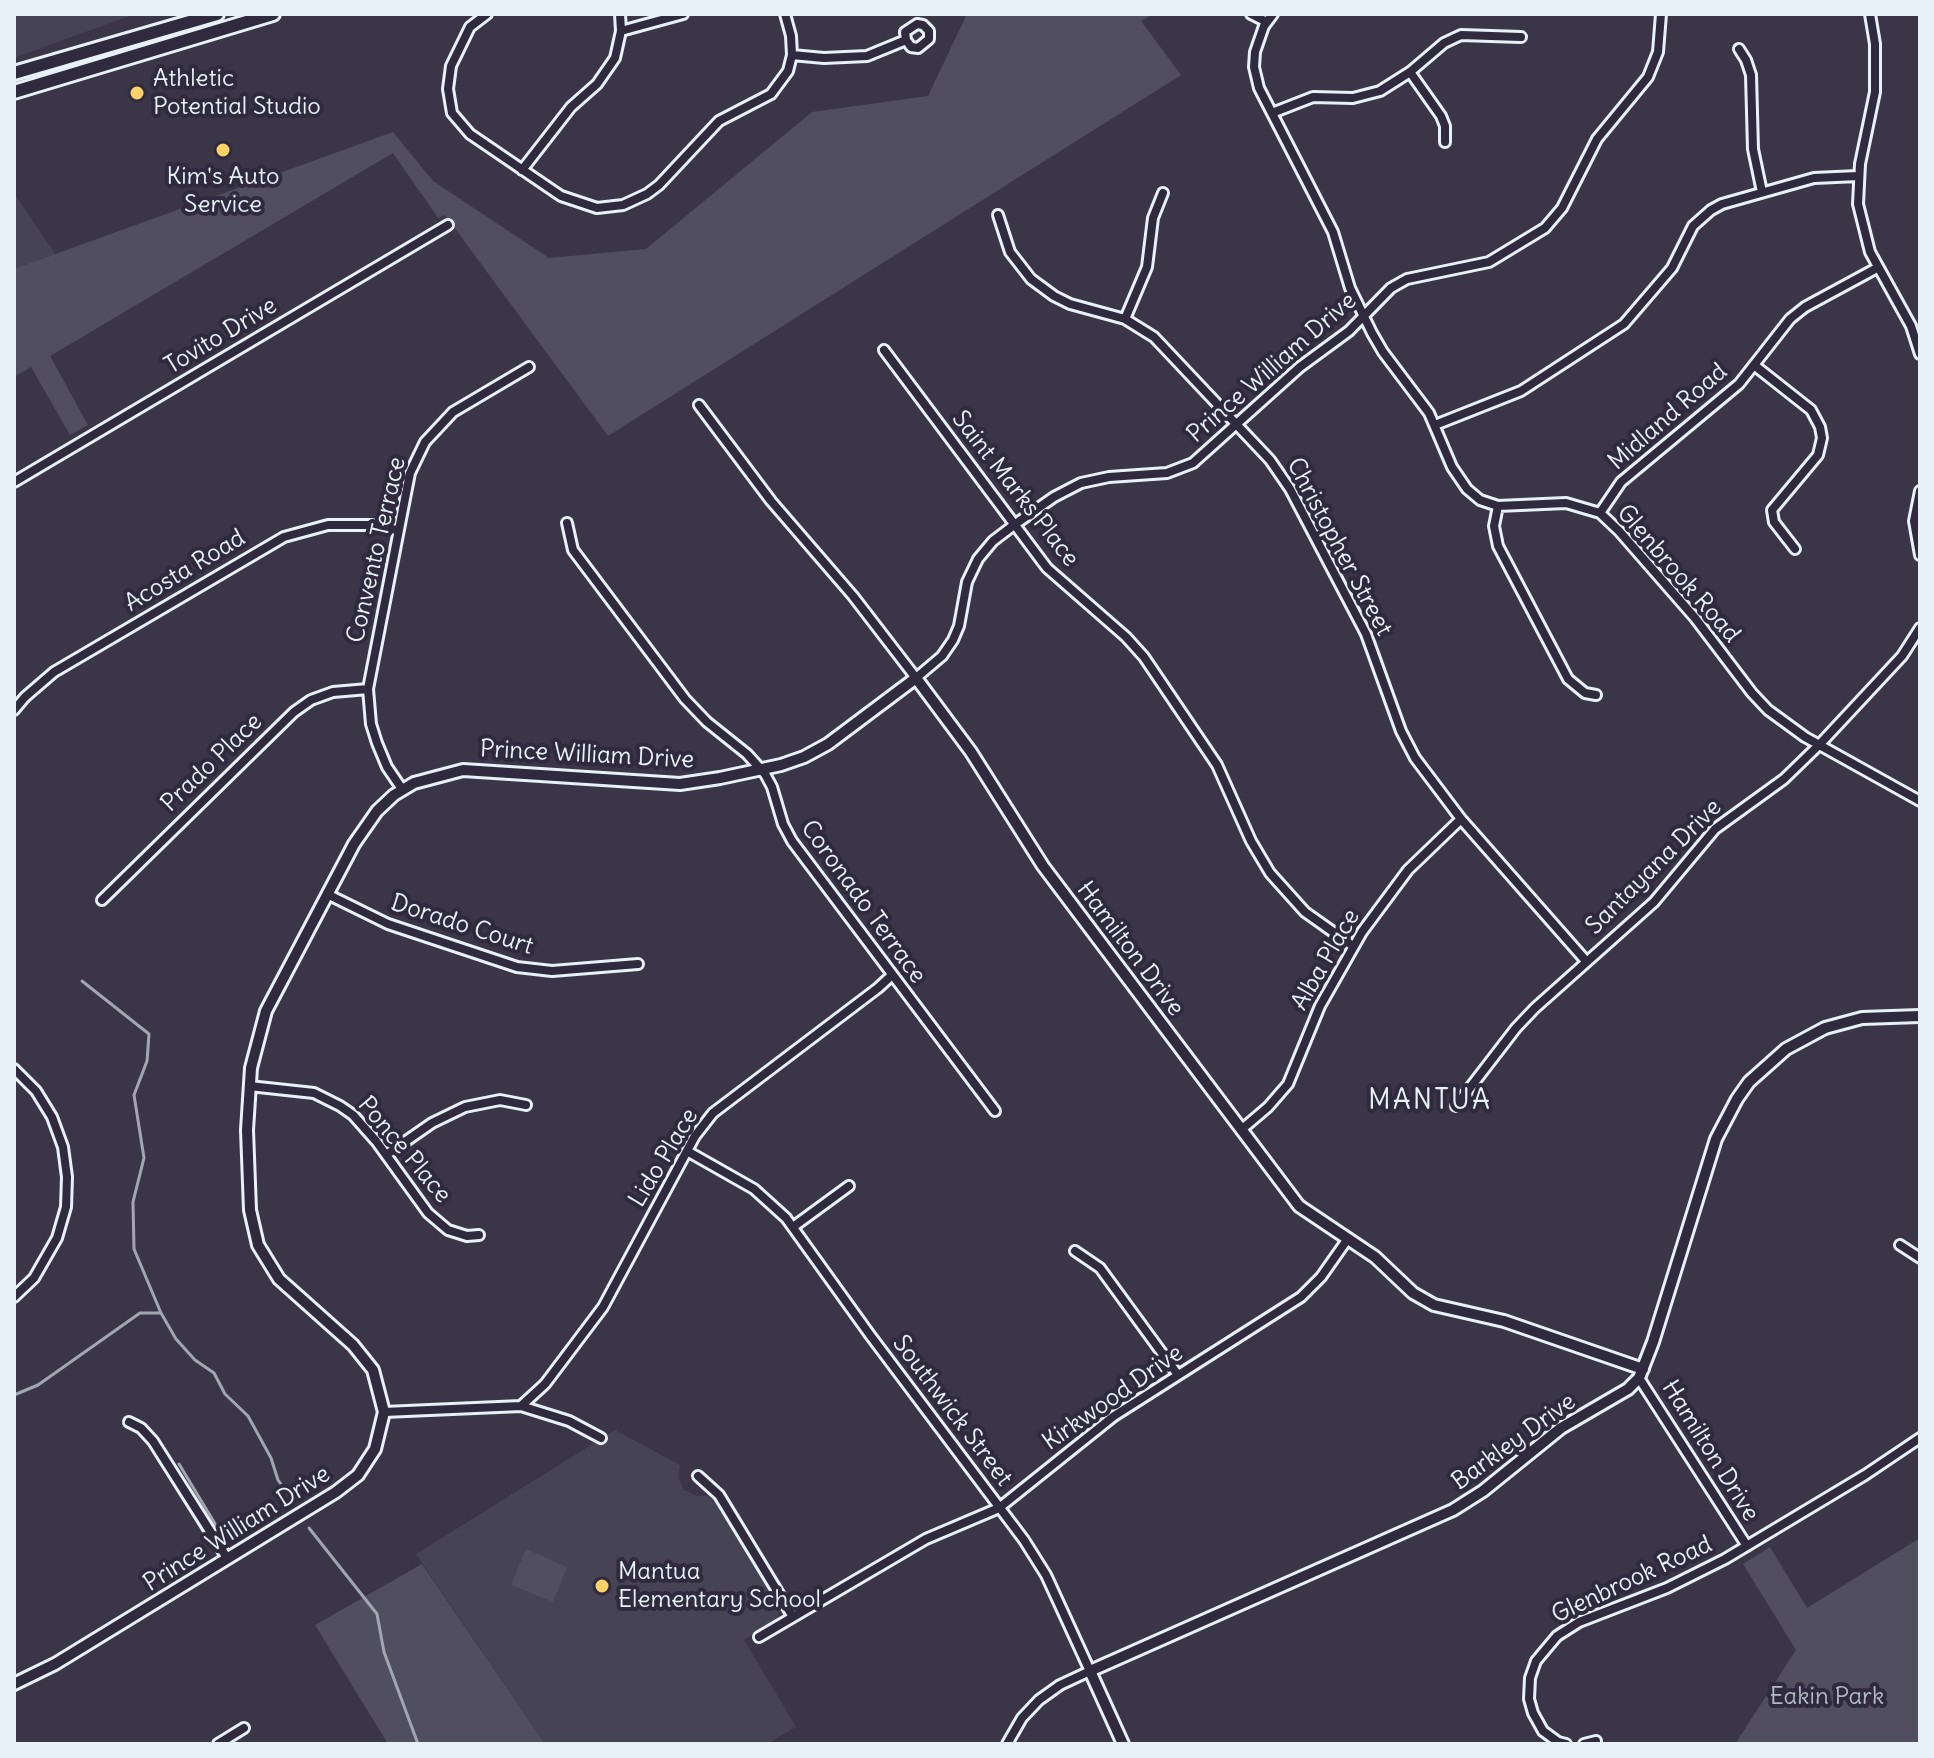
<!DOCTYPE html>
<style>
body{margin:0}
#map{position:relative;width:1934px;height:1758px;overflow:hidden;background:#3a3648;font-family:Delius,sans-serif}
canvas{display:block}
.frame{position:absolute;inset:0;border:16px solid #e8f1f8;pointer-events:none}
</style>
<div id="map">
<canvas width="1934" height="1758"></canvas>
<div class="frame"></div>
</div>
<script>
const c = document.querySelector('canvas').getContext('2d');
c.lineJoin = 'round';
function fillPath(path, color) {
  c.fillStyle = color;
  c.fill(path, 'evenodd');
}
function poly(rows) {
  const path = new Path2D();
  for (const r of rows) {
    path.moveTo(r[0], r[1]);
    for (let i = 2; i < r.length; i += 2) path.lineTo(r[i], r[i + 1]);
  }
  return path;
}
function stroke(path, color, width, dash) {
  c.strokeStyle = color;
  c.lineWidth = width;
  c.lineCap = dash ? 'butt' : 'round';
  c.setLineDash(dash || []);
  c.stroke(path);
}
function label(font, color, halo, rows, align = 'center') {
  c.font = font + ' Delius,sans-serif';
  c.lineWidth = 8;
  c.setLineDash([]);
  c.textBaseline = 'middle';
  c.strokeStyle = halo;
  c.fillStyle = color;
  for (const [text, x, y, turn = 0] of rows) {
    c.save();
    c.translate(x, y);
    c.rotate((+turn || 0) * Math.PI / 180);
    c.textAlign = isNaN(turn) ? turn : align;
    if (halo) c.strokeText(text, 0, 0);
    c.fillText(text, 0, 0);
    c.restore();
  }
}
const built = poly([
 [14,14,135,14,14,58],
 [14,193,56,255,14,270],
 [615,1430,680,1465,678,1477,684,1490,697,1496,707,1496,715,1501,780,1608,777,1619,744,1640,796,1727,767,1744,545,1744,416,1554]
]);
const green = poly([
 [967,14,1153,14,1141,21,1181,75,608,436,445,215,438,218,393,153,50,356,88,425,70,435,31,367,14,377,14,269,393,132,433,181,549,258,646,249,812,112,928,96],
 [1920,1538,1920,1744,1735,1744,1796,1650,1743,1564,1770,1547,1807,1608],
 [526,1549,567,1567,553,1602,511,1585],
 [422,1564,545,1744,388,1744,315,1625]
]);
const stream = poly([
 [82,981,149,1034,147,1061,134,1095,144,1158,133,1202,134,1249,161,1313,176,1339,195,1360,214,1373,225,1394,248,1416,271,1458,278,1480,293,1501],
 [14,1395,38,1385,140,1313,161,1313],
 [150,1446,208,1539],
 [179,1464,220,1532],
 [309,1528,377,1614,384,1652,418,1744]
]);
const minor = poly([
 [487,14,470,27,451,66,448,89,452,113,470,134,561,196,597,208,623,205,647,194,659,185,719,121,771,94,788,71,792,55,791,36,785,14],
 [1251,14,1267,22],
 [1273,14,1264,26,1255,52,1254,67,1259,88,1333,232,1350,288,1372,333,1383,352,1429,413,1452,467,1467,489,1480,500,1498,506,1566,503,1600,513,1619,531,1695,618,1752,693,1768,710,1805,737,1920,801],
 [1870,14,1875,44,1875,92,1860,164,1858,204,1870,252,1911,326,1920,354],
 [621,31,683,14],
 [1739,49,1746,60,1751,75,1753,149,1762,192],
 [792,55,824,58,867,56,906,40,911,47,918,48,929,39,929,31,923,25,917,24,905,32,906,40],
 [1410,72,1441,116,1445,126,1445,142],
 [1272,113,1313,97,1353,98,1380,91,1410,72,1444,43,1461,35,1521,37],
 [522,170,571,107,597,84,615,58,621,31,620,14],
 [998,215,1010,252,1031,279,1054,296,1070,304,1125,319,1154,337,1270,460,1290,489,1366,634,1401,731,1415,758,1461,819,1586,961],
 [1125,319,1147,267,1153,218,1163,193],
 [884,350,1047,568,1126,637,1144,657,1217,765,1251,841,1270,873,1305,912,1353,946],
 [1754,365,1811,410,1820,427,1822,438,1818,455,1772,510,1774,522,1795,549],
 [699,405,771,501,853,596,916,678,942,656,953,640,959,626,967,582,978,559,993,541,1014,525,1054,497,1081,483,1109,477,1167,473,1193,463,1300,367,1349,331,1391,288,1407,279,1489,262,1545,228,1562,208,1597,139,1648,77,1658,52,1661,14],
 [1435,425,1521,391,1624,324,1672,268,1693,226,1711,210,1722,204,1814,178,1858,176],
 [14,482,448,225],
 [1920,491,1914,521,1920,555],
 [1498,506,1494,526,1498,546,1568,679,1585,693,1596,695],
 [1600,513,1621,482,1739,384,1790,319,1805,307,1877,268],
 [567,523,573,550,685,699,707,722,747,754,765,774,772,787,783,824,792,841,995,1111],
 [14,710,25,697,54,672,284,537,328,525,370,525,397,530],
 [402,789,387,767,377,743,371,724,368,689,410,473,425,442,453,412,529,367],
 [327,894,388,924,517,967,552,971,638,964],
 [102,900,294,712,311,700,333,692,368,689],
 [14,1069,36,1091,52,1117,63,1147,67,1177,66,1207,57,1238,34,1278,14,1297],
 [249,1086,314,1093,340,1106,353,1115,376,1141,428,1213,448,1230,467,1236,479,1235],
 [1456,1106,1516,1028,1535,1008,1654,902,1715,829,1784,779,1820,744,1902,656,1920,628],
 [1241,1130,1268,1107,1288,1084,1320,1006,1362,932,1408,870,1461,819],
 [687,1151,754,1189,786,1218,870,1335,1024,1540,1046,1575,1090,1671,1060,1685,1039,1700,1022,1718,1007,1744],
 [386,1155,432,1123,465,1107,500,1100,526,1105],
 [793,1227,849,1186],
 [1900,1245,1920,1258],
 [1075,1251,1100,1268,1178,1375],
 [1639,1378,1747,1546],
 [521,1406,545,1384,603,1307,695,1136,713,1113,878,988,891,976],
 [384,1412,521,1406,569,1421,601,1438],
 [129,1422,141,1428,153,1441,227,1558],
 [698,1476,719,1495,793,1617],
 [759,1637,926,1539,999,1508,1114,1416,1301,1297,1321,1277,1347,1240],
 [218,1744,244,1728],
 [1566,1744,1558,1742,1543,1731,1533,1713,1529,1699,1530,1678,1536,1661,1557,1636,1579,1622,1667,1588,1725,1559,1865,1475,1920,1438],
 [1584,1744,1596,1741]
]);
const tertiary = poly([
 [14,1684,55,1664,336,1492,358,1475,375,1449,384,1412,373,1370,353,1345,279,1279,258,1245,250,1210,247,1130,251,1068,266,1011,354,844,377,811,394,795,414,783,463,770,680,784,720,778,781,765,804,757,828,744,916,678,971,752,1043,866,1299,1206,1375,1257,1413,1293,1434,1305,1504,1321,1643,1369],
 [1123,1744,1090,1671,1453,1510,1483,1491,1561,1428,1628,1389,1639,1378,1653,1342,1716,1139,1737,1099,1749,1082,1786,1049,1825,1028,1862,1018,1920,1016]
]);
const primary = poly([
 [14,73,217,14],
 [14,92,273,14]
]);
const markers = [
 [137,93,8,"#ffd166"],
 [223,150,8,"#ffd166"],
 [602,1586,8,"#ffd166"]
];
const poiNames = [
 ["Athletic",153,79],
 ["Potential Studio",153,107],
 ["Kim's Auto",223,177,"center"],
 ["Service",223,205,"center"],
 ["Mantua",618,1572],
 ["Elementary School",618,1600]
];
const streetNames = [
 ["Tovito Drive",221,336,-31],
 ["Prince William Drive",1272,368,-41],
 ["Midland Road",1668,417,-41],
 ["Saint Marks Place",1015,489,52],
 ["Christopher Street",1339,547,62],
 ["Convento Terrace",377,550,-77],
 ["Acosta Road",185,571,-31],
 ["Glenbrook Road",1678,574,49],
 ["Prince William Drive",587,755,3],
 ["Prado Place",212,763,-44],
 ["Santayana Drive",1654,867,-45],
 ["Coronado Terrace",863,902,54],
 ["Dorado Court",462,925,18],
 ["Hamilton Drive",1130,949,53],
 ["Alba Place",1326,960,-60],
 ["Ponce Place",404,1150,50],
 ["Lido Place",664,1158,-59],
 ["Kirkwood Drive",1113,1398,-35],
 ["Southwick Street",952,1411,53],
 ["Barkley Drive",1514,1442,-36],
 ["Hamilton Drive",1710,1451,58],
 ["Prince William Drive",237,1529,-32],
 ["Glenbrook Road",1632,1580,-25]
];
const parkNames = [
 ["Eakin Park",1827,1697]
];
const quarterNames = [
 ["MANTUA",1430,1101]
];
fillPath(built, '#464354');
fillPath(green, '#504e5f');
stroke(stream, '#a2a6b1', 3);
stroke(minor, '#e8f1f8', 14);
stroke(tertiary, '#e8f1f8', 16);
stroke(primary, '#e8f1f8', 18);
stroke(minor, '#2f2a3d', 8);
stroke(tertiary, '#2f2a3d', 10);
stroke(primary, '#2f2a3d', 12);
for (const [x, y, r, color] of markers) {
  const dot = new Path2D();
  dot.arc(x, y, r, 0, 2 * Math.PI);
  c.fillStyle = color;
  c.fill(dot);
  stroke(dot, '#2f2a3d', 3);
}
label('24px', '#e8f1f8', '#2f2a3d', poiNames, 'left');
label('24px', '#e8f1f8', '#2f2a3d', streetNames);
label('24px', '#b3b8c2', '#2f2a3d', parkNames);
c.letterSpacing = '2px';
label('28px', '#e8f1f8', '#2f2a3d', quarterNames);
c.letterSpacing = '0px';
</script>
